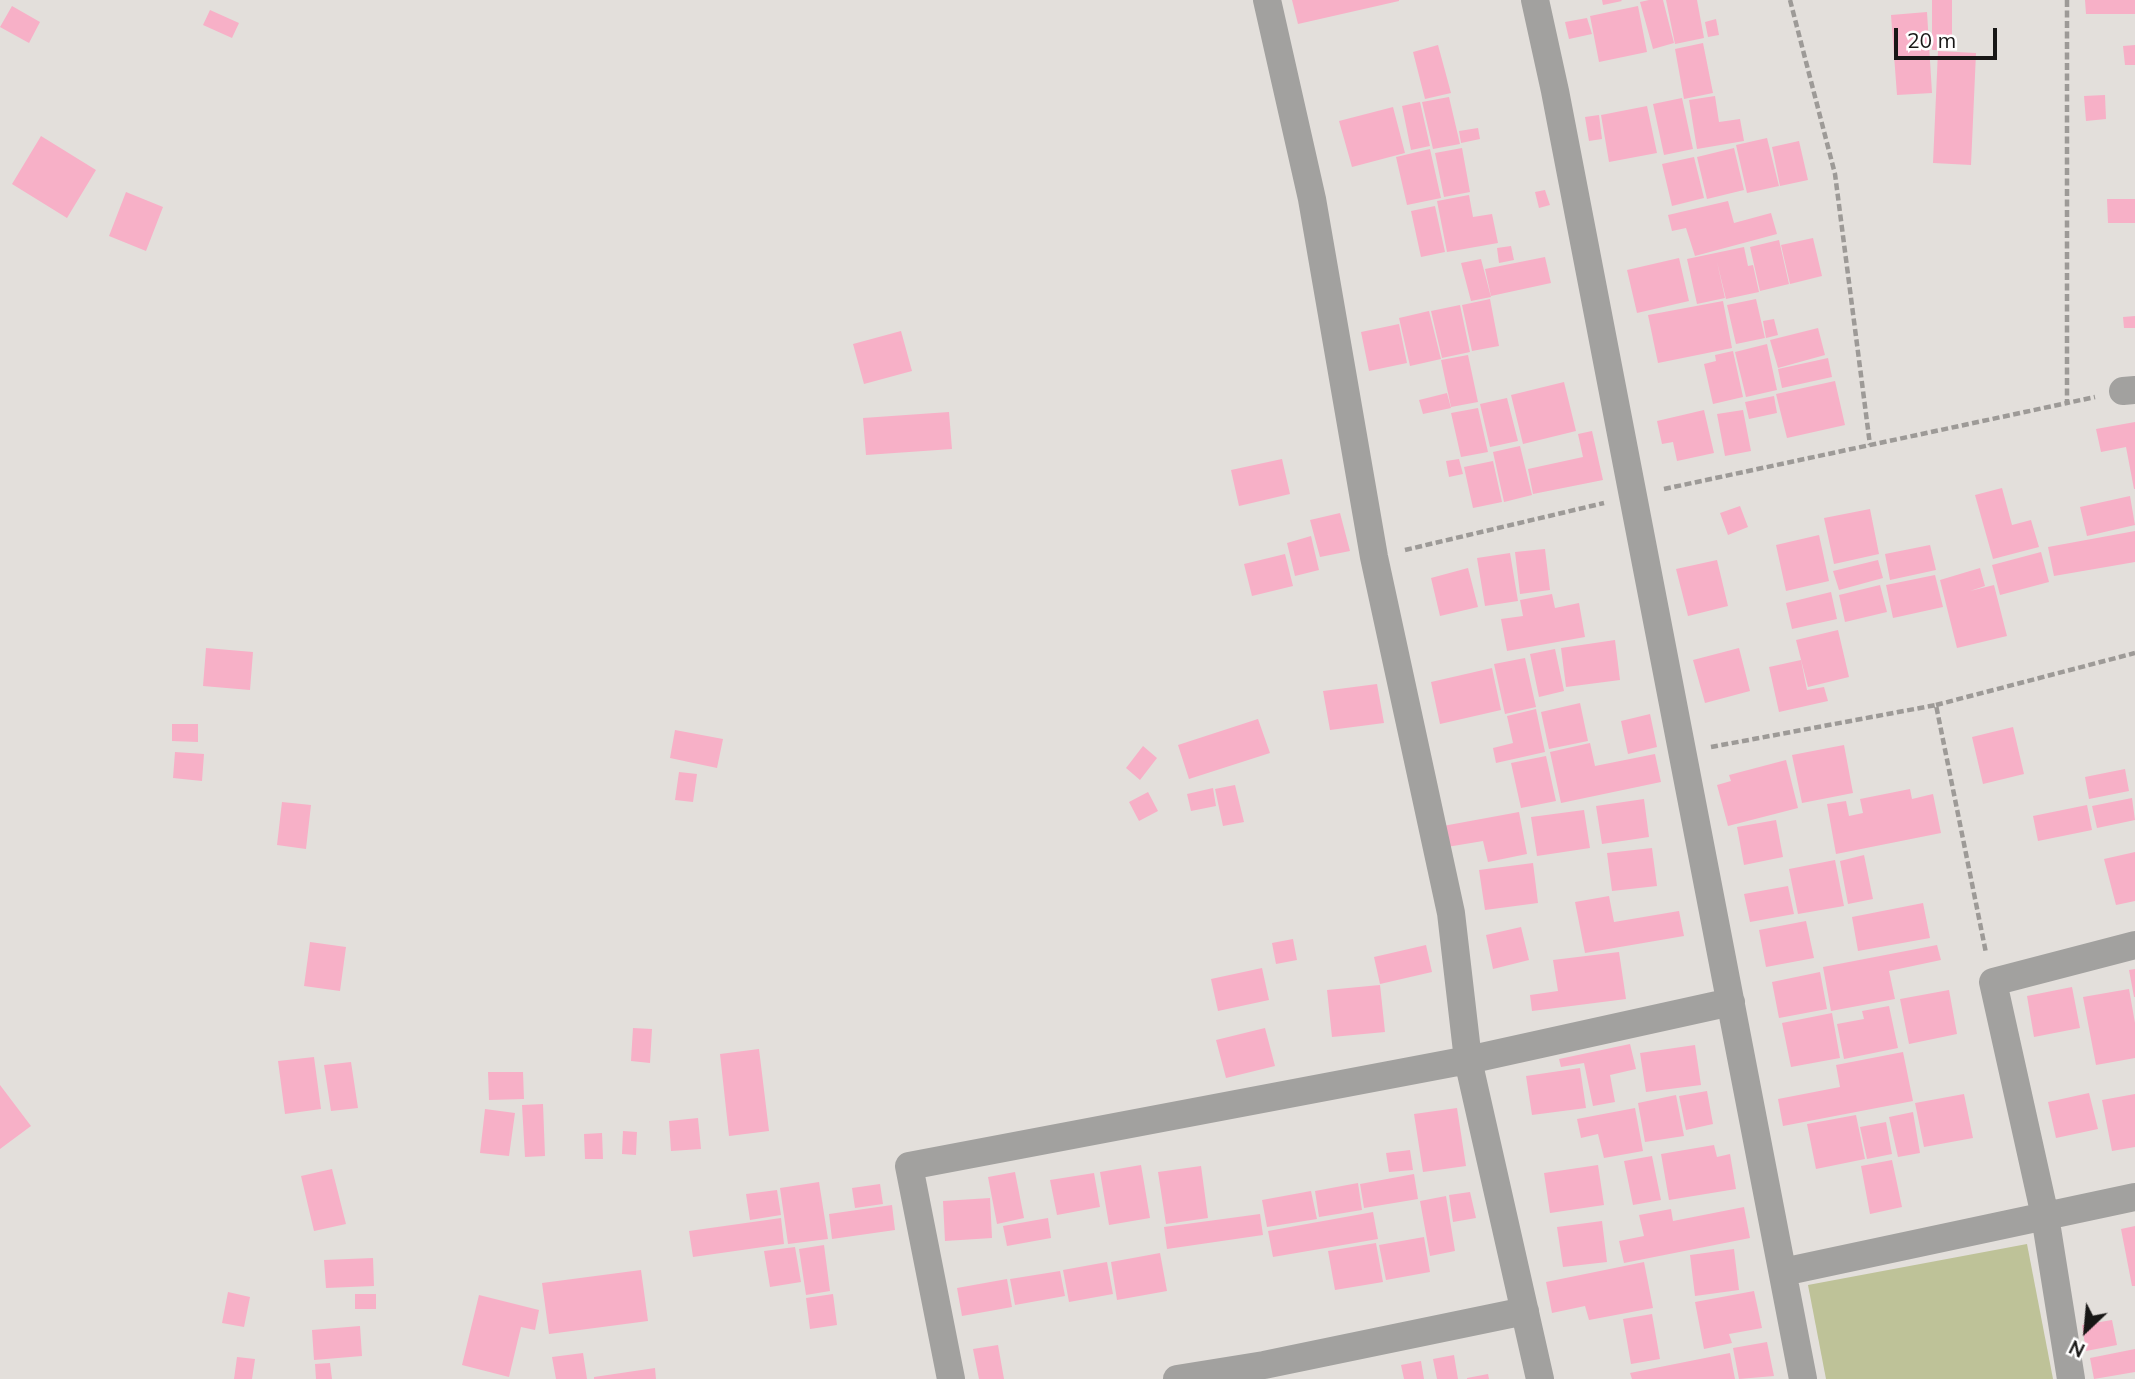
<!DOCTYPE html>
<style>
body{margin:0}
#map{position:relative;width:2135px;height:1379px;overflow:hidden;background:#e3dfdb;font-family:Mulish,sans-serif}
canvas{display:block}
.north{position:absolute;left:2051px;top:1295px;width:70px;height:70px;-webkit-text-stroke:5px #fff;paint-order:stroke;rotate:206deg;font-size:19px;font-weight:700;line-height:28px;text-align:center;color:#181716}
.north::after{content:'';display:block;margin:auto;width:24px;height:32px;background:#181716;clip-path:polygon(50% 0,100% 100%,50% 72%,0 100%)}
.scale{position:absolute;left:1894px;top:28px;width:103px;height:32px;box-sizing:border-box;border:4px solid #181716;border-top:0;padding-left:9px;font-size:21px;line-height:24px;white-space:nowrap;color:#181716;-webkit-text-stroke:5px #fff;paint-order:stroke}
</style>
<div id="map">
<canvas width="2135" height="1379"></canvas>
<div class="north">N</div>
<div class="scale">20 m</div>
</div>
<script>
const c = document.querySelector('canvas').getContext('2d');
c.lineJoin = 'round';
function fillPath(path, color) {
  c.fillStyle = color;
  c.fill(path, 'evenodd');
}
function poly(rows) {
  const path = new Path2D();
  for (const r of rows) {
    path.moveTo(r[0], r[1]);
    for (let i = 2; i < r.length; i += 2) path.lineTo(r[i], r[i + 1]);
  }
  return path;
}
function stroke(path, color, width, dash) {
  c.strokeStyle = color;
  c.lineWidth = width;
  c.lineCap = dash ? 'butt' : 'round';
  c.setLineDash(dash || []);
  c.stroke(path);
}
const green = poly([
 [2027,1244,2053,1379,1826,1379,1808,1285]
]);
const building = poly([
 [1292,0,1399,0,1399,1,1298,24],
 [1602,0,1621,0,1622,1,1603,5],
 [1649,0,1663,0,1674,43,1653,49,1640,2],
 [1666,0,1697,0,1704,38,1675,44],
 [1932,0,1952,0,1952,50,1932,50],
 [2085,0,2135,0,2135,14,2086,14],
 [12,6,40,22,29,43,0,27],
 [1638,6,1647,52,1599,62,1590,16],
 [210,10,239,23,232,38,203,25],
 [1927,12,1932,93,1897,95,1891,15],
 [1587,18,1592,34,1569,39,1565,22],
 [1716,19,1719,35,1708,37,1705,22],
 [1703,43,1713,93,1684,99,1675,49],
 [1438,45,1451,93,1425,99,1413,52],
 [2135,45,2135,65,2125,65,2123,46],
 [1938,51,1976,53,1971,165,1933,163],
 [2105,95,2106,119,2086,121,2084,96],
 [1715,96,1719,122,1740,119,1744,141,1697,149,1689,100],
 [1449,97,1460,144,1433,149,1422,102],
 [1682,98,1693,149,1664,155,1653,104],
 [1420,102,1430,146,1411,150,1402,106],
 [1647,106,1657,153,1609,162,1601,115],
 [1393,107,1405,153,1352,167,1339,121],
 [1599,115,1602,139,1589,141,1585,117],
 [1478,128,1480,139,1461,143,1459,131],
 [41,136,96,170,67,218,12,184],
 [1767,138,1779,186,1747,193,1736,145],
 [1799,141,1808,180,1780,186,1772,147],
 [1462,148,1470,192,1444,197,1435,153],
 [1734,148,1744,190,1707,199,1697,157],
 [1430,149,1441,198,1407,205,1396,157],
 [1694,157,1704,198,1672,206,1662,164],
 [1545,190,1550,205,1539,208,1535,192],
 [126,192,163,207,146,251,109,236],
 [1469,195,1473,217,1492,214,1498,243,1447,252,1437,201],
 [2107,199,2135,199,2135,223,2108,223],
 [1728,201,1734,223,1771,213,1777,234,1695,256,1686,228,1672,231,1668,215],
 [1435,206,1445,252,1421,257,1411,211],
 [1813,238,1822,276,1790,284,1781,245],
 [1779,240,1789,284,1760,291,1750,247],
 [1511,246,1514,260,1499,263,1497,248],
 [1744,247,1748,266,1753,265,1759,292,1726,299,1717,262,1725,298,1697,304,1687,259],
 [1545,257,1551,283,1491,296,1485,269],
 [1679,258,1689,301,1637,313,1627,270],
 [1481,259,1491,297,1471,301,1461,263],
 [1490,299,1499,346,1472,351,1462,305],
 [1756,299,1765,338,1736,344,1727,305],
 [1723,301,1732,348,1658,363,1648,315],
 [1460,305,1470,352,1442,358,1431,311],
 [1429,311,1441,359,1410,366,1399,318],
 [2135,316,2135,328,2124,328,2123,317],
 [1774,319,1778,335,1766,338,1763,321],
 [1399,324,1407,363,1369,371,1361,332],
 [1818,328,1825,355,1778,368,1770,340],
 [901,331,912,371,864,384,853,344],
 [1767,344,1777,390,1746,397,1735,352],
 [1733,351,1743,397,1713,404,1704,364,1716,361,1715,355],
 [1468,355,1478,402,1451,407,1441,360],
 [1828,358,1832,377,1782,388,1778,369],
 [1835,381,1845,425,1787,438,1776,394],
 [1564,382,1576,431,1523,444,1511,395],
 [1447,393,1451,408,1423,414,1419,400],
 [1774,396,1777,413,1749,419,1745,402],
 [1507,398,1518,441,1490,447,1480,404],
 [1478,408,1488,452,1461,457,1451,413],
 [1704,410,1714,453,1677,461,1673,442,1662,444,1657,421],
 [1743,410,1751,451,1725,456,1717,414],
 [949,412,952,449,866,455,863,418],
 [2135,422,2135,489,2134,489,2126,447,2101,452,2096,429],
 [1592,431,1603,480,1533,494,1528,469,1583,457,1578,434],
 [1520,446,1532,495,1504,502,1493,452],
 [1282,459,1290,494,1239,506,1231,470],
 [1459,459,1463,474,1449,477,1446,461],
 [1493,461,1502,502,1473,508,1464,467],
 [2002,488,2012,525,2031,520,2039,547,1993,559,1975,495],
 [2130,496,2135,525,2087,536,2080,507],
 [1740,506,1748,527,1728,535,1720,513],
 [1870,509,1879,554,1834,564,1824,518],
 [1340,513,1350,551,1320,557,1310,520],
 [2135,531,2135,562,2054,576,2048,547],
 [1819,535,1829,581,1786,591,1776,545],
 [1311,536,1319,570,1295,576,1287,543],
 [1930,545,1936,570,1890,580,1885,554],
 [1545,549,1550,590,1520,594,1515,552],
 [2041,552,2049,582,2000,595,1992,565],
 [1510,553,1518,601,1485,606,1477,558],
 [1285,554,1293,586,1252,596,1244,564],
 [1717,560,1728,606,1688,616,1676,569],
 [1878,560,1883,578,1839,590,1833,571],
 [1468,568,1478,607,1440,616,1431,578],
 [1980,568,1985,586,1970,591,1994,585,2007,636,1957,648,1940,580],
 [1935,575,1943,607,1893,618,1886,585],
 [1880,585,1887,612,1845,622,1839,595],
 [1831,592,1837,619,1792,629,1786,603],
 [1552,594,1555,608,1579,603,1585,637,1507,651,1501,619,1523,616,1520,600],
 [1838,630,1849,677,1808,687,1796,640],
 [1615,640,1620,680,1566,687,1561,648],
 [206,648,253,652,250,690,203,686],
 [1739,648,1750,691,1705,703,1693,660],
 [1555,649,1564,691,1539,697,1530,654],
 [1525,658,1536,707,1505,714,1494,664],
 [1801,660,1807,690,1824,687,1828,701,1779,712,1769,667],
 [1492,668,1501,710,1440,724,1431,682],
 [1377,684,1384,723,1330,730,1323,691],
 [1580,703,1588,741,1549,749,1541,712],
 [1536,709,1545,752,1496,763,1493,748,1513,743,1507,716],
 [1650,714,1657,747,1628,754,1621,721],
 [1258,719,1270,753,1189,779,1178,745],
 [172,724,198,724,198,742,172,741],
 [2013,727,2024,774,1983,784,1972,737],
 [675,730,723,739,717,768,670,758],
 [1590,743,1595,766,1655,754,1661,782,1561,803,1550,752],
 [1844,745,1853,793,1802,803,1792,755],
 [1143,746,1157,758,1140,780,1126,768],
 [175,752,204,754,202,781,173,778],
 [1546,756,1556,801,1521,808,1511,763],
 [1786,760,1798,808,1728,826,1717,785,1731,781,1729,775],
 [2125,769,2129,791,2089,799,2085,777],
 [679,772,697,774,693,802,675,800],
 [1235,785,1244,822,1223,826,1215,789],
 [1213,788,1216,806,1191,811,1187,794],
 [1910,789,1912,799,1933,794,1941,833,1836,854,1827,804,1846,801,1849,816,1863,813,1860,799],
 [1148,792,1158,811,1139,821,1129,802],
 [2132,798,2135,820,2097,828,2092,806],
 [1644,799,1649,837,1602,844,1596,806],
 [282,802,311,805,306,849,277,845],
 [2087,805,2092,830,2038,841,2033,816],
 [1584,810,1590,848,1537,856,1531,817],
 [1519,812,1527,854,1488,862,1483,841,1447,847,1443,826],
 [1776,820,1783,857,1744,865,1737,827],
 [1652,848,1657,886,1612,891,1607,853],
 [2135,852,2135,901,2116,905,2104,859],
 [1864,855,1873,899,1848,904,1840,861],
 [1835,860,1844,906,1798,914,1789,869],
 [1533,863,1538,903,1485,910,1479,870],
 [1788,886,1794,914,1750,922,1744,894],
 [1609,896,1614,922,1679,911,1684,936,1585,953,1575,902],
 [1923,903,1930,938,1858,951,1852,917],
 [1806,921,1814,958,1766,967,1759,930],
 [1521,927,1529,960,1493,969,1486,935],
 [1293,939,1297,960,1276,964,1272,943],
 [310,942,346,947,340,991,304,986],
 [1426,945,1432,972,1380,984,1374,957],
 [1937,945,1941,960,1889,971,1895,999,1831,1011,1823,967],
 [1619,952,1626,999,1532,1011,1530,995,1558,991,1553,960],
 [1262,968,1269,1000,1218,1011,1211,979],
 [2135,969,2135,997,2134,997,2129,970],
 [1820,972,1827,1009,1779,1018,1772,982],
 [1380,985,1385,1032,1332,1037,1327,990],
 [2072,987,2080,1028,2034,1037,2027,996],
 [2129,989,2135,1023,2135,1058,2096,1065,2083,997],
 [1949,990,1957,1034,1909,1044,1900,999],
 [1889,1006,1898,1048,1844,1059,1837,1024,1864,1019,1862,1011],
 [1832,1013,1840,1058,1791,1067,1782,1023],
 [633,1028,652,1029,650,1063,631,1061],
 [1265,1028,1275,1066,1226,1078,1216,1040],
 [1630,1044,1636,1069,1610,1075,1615,1102,1593,1106,1584,1063,1561,1067,1559,1059],
 [1695,1045,1701,1085,1646,1092,1640,1053],
 [759,1049,769,1131,729,1136,720,1054],
 [1903,1052,1913,1101,1783,1126,1778,1099,1840,1087,1836,1065],
 [314,1057,321,1109,285,1114,278,1061],
 [351,1062,358,1108,331,1111,324,1065],
 [1580,1068,1586,1108,1532,1115,1526,1076],
 [488,1072,523,1072,524,1099,489,1100],
 [0,1085,31,1126,0,1149],
 [1707,1091,1713,1124,1686,1130,1679,1096],
 [2089,1093,2098,1129,2056,1138,2048,1102],
 [1964,1094,1973,1138,1924,1147,1915,1103],
 [2135,1094,2135,1147,2112,1151,2102,1100],
 [1676,1095,1684,1136,1645,1142,1638,1103],
 [543,1104,545,1156,525,1157,522,1105],
 [1457,1108,1466,1166,1423,1172,1414,1114],
 [1635,1108,1643,1151,1604,1158,1598,1134,1581,1138,1577,1119],
 [485,1109,515,1113,509,1156,480,1153],
 [1913,1112,1920,1153,1898,1157,1889,1117],
 [1856,1115,1865,1159,1816,1169,1807,1124],
 [698,1118,701,1149,671,1151,669,1121],
 [1886,1122,1892,1154,1867,1159,1860,1127],
 [623,1131,637,1132,636,1155,622,1154],
 [602,1133,603,1159,585,1159,584,1134],
 [1714,1145,1717,1157,1730,1154,1736,1189,1669,1200,1661,1154],
 [1410,1150,1413,1170,1389,1172,1386,1153],
 [1652,1156,1661,1200,1633,1205,1624,1161],
 [1892,1160,1902,1207,1870,1214,1861,1166],
 [1141,1165,1150,1218,1109,1225,1100,1172],
 [1598,1165,1604,1205,1550,1213,1544,1173],
 [1201,1166,1208,1218,1166,1224,1158,1172],
 [332,1169,346,1224,314,1231,301,1176],
 [1015,1172,1024,1218,997,1224,988,1177],
 [1094,1173,1100,1207,1057,1215,1050,1180],
 [1414,1174,1418,1199,1364,1208,1360,1184],
 [819,1182,828,1239,788,1244,780,1188],
 [1358,1183,1362,1210,1319,1217,1315,1191],
 [880,1184,883,1204,855,1208,852,1188],
 [777,1190,781,1215,750,1220,746,1194],
 [1311,1191,1317,1219,1267,1227,1262,1200],
 [1470,1192,1476,1218,1453,1222,1449,1195],
 [1446,1196,1455,1251,1430,1256,1420,1201],
 [990,1198,992,1238,945,1241,943,1201],
 [892,1205,895,1230,832,1239,829,1214],
 [1744,1207,1750,1238,1624,1263,1619,1241,1644,1236,1639,1215,1671,1209,1673,1221],
 [1373,1212,1378,1239,1273,1257,1268,1231],
 [1260,1214,1263,1235,1167,1249,1164,1227],
 [781,1218,784,1244,693,1257,689,1231],
 [1048,1218,1051,1238,1007,1246,1003,1226],
 [1602,1221,1607,1262,1563,1267,1557,1227],
 [2135,1226,2135,1286,2132,1286,2121,1229],
 [1424,1237,1430,1272,1386,1280,1379,1245],
 [1376,1243,1383,1282,1335,1290,1328,1251],
 [824,1245,830,1291,806,1295,799,1249],
 [795,1247,801,1282,770,1287,764,1251],
 [1734,1249,1739,1290,1695,1296,1690,1255],
 [1160,1253,1167,1291,1117,1300,1111,1262],
 [373,1258,374,1286,326,1288,324,1260],
 [1107,1262,1113,1294,1069,1302,1063,1270],
 [1644,1262,1653,1308,1589,1320,1585,1306,1552,1313,1546,1282],
 [641,1270,648,1321,549,1334,542,1283],
 [1060,1271,1065,1296,1015,1305,1010,1279],
 [1007,1279,1012,1307,962,1316,957,1288],
 [1754,1291,1762,1328,1729,1334,1732,1343,1704,1349,1695,1302],
 [228,1292,250,1297,244,1327,222,1323],
 [355,1294,376,1294,376,1309,355,1309],
 [833,1294,837,1325,810,1329,806,1298],
 [479,1295,539,1310,535,1330,521,1327,509,1377,462,1365],
 [1652,1314,1660,1359,1631,1364,1623,1319],
 [2112,1320,2117,1345,2086,1351,2082,1325],
 [360,1326,362,1356,314,1360,312,1330],
 [1767,1342,1774,1376,1739,1379,1733,1348],
 [998,1345,1004,1379,979,1379,973,1349],
 [2135,1349,2135,1372,2094,1379,2090,1358],
 [583,1353,587,1379,556,1379,552,1357],
 [1730,1353,1735,1379,1632,1379,1630,1373],
 [1454,1355,1458,1379,1437,1379,1433,1359],
 [237,1357,255,1359,252,1379,234,1379],
 [1421,1361,1424,1379,1404,1379,1401,1365],
 [330,1363,332,1379,316,1379,315,1364],
 [655,1368,656,1379,594,1379,594,1377],
 [1488,1374,1489,1379,1467,1379,1467,1378]
]);
const path = poly([
 [1790,0,1835,174,1870,445],
 [2067,0,2067,403,2095,397],
 [1664,489,2067,403],
 [1405,550,1604,503],
 [1936,705,2135,653],
 [1711,747,1936,705,1986,953]
]);
const minor = poly([
 [1267,0,1312,199,1374,557,1451,913,1468,1060,1540,1379],
 [1535,0,1555,91,1803,1379],
 [2123,391,2135,390],
 [1783,1272,2135,1197],
 [951,1379,909,1166,1468,1060,1731,1002],
 [1177,1379,1264,1365,1525,1311],
 [2071,1379,2045,1216,1993,982,2135,945]
]);
fillPath(green, '#bec298');
fillPath(building, '#f7b0c7');
stroke(path, '#9d9a97', 4.5, [7, 3.5]);
stroke(minor, '#a2a19f', 28);
</script>
